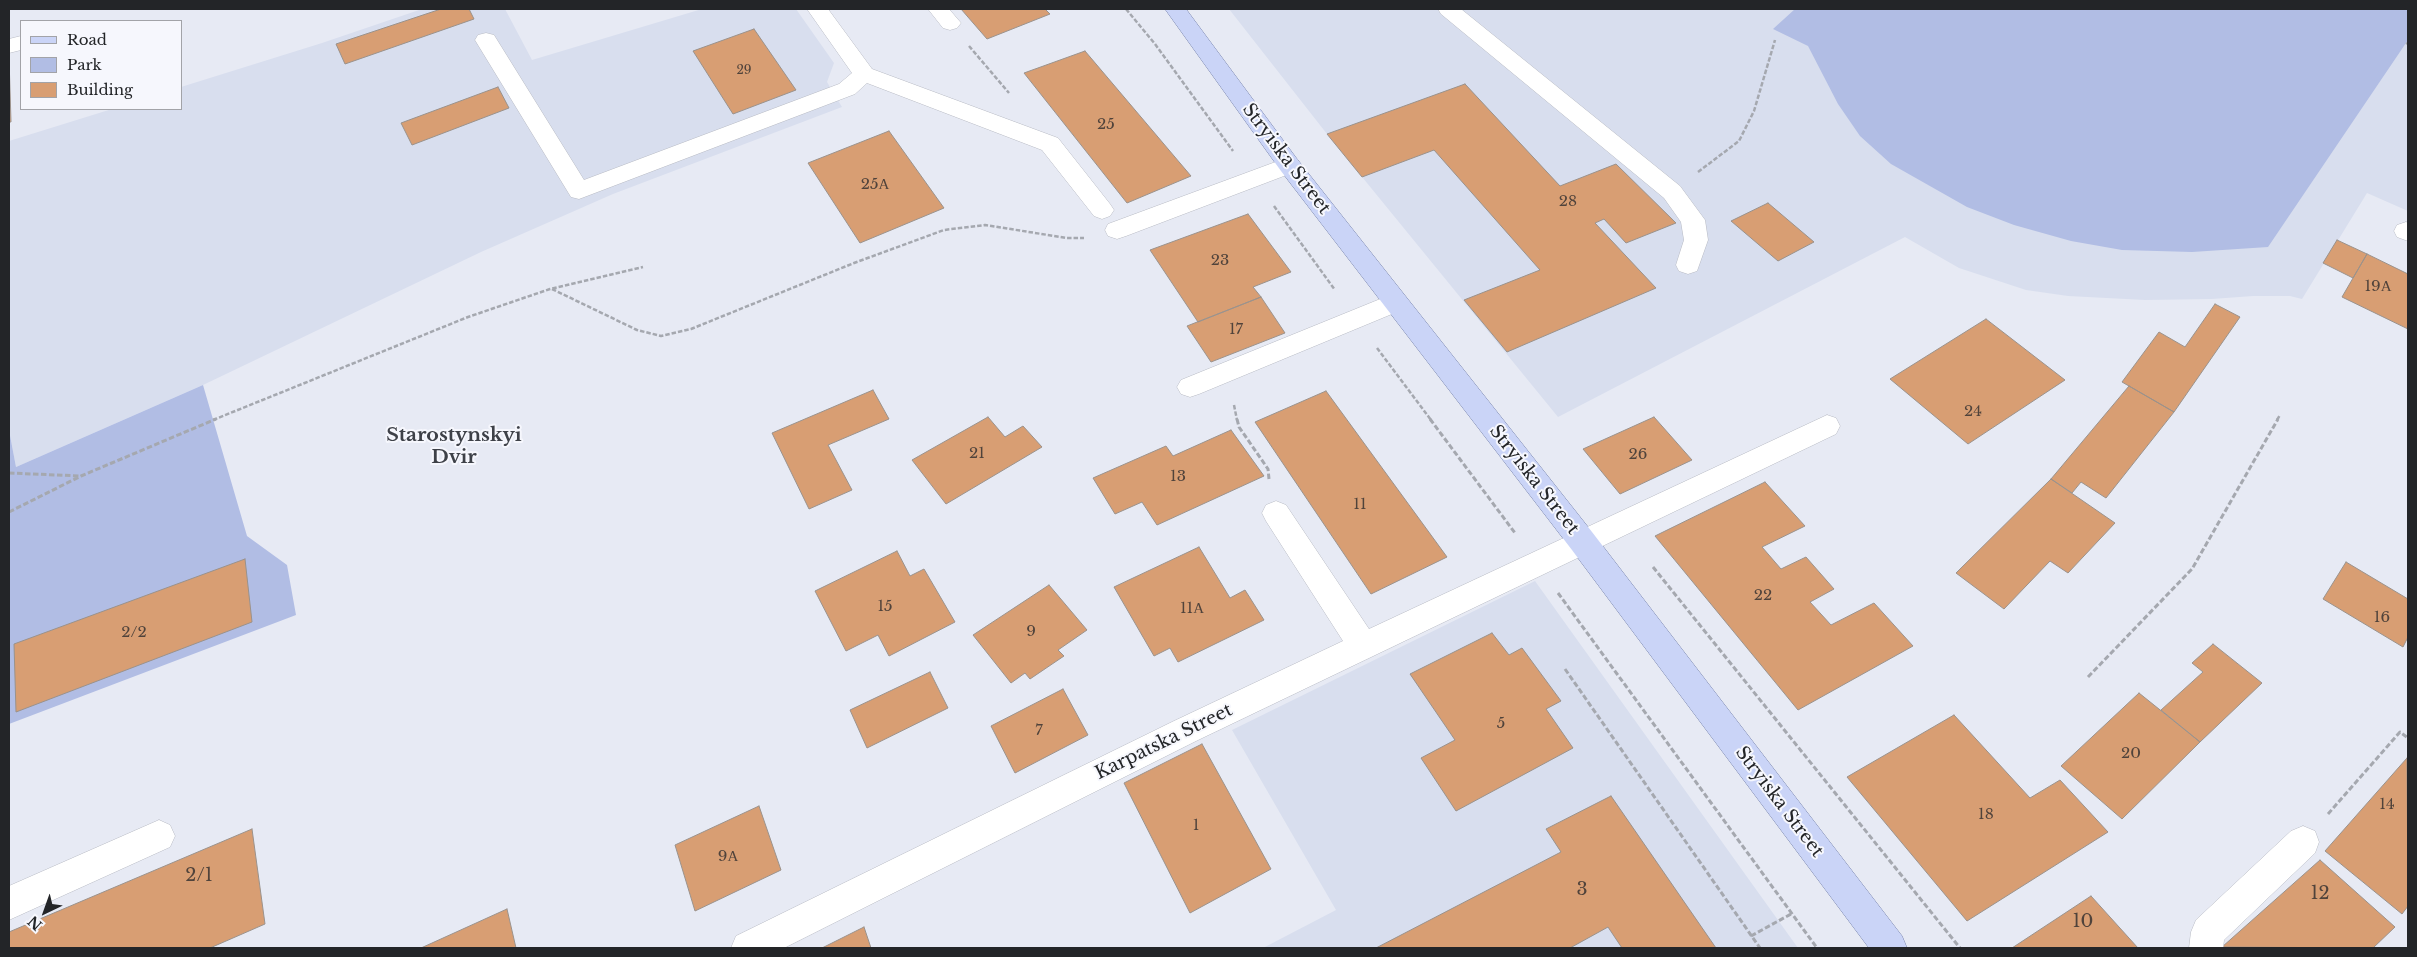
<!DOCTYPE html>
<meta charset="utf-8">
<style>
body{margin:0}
#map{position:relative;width:2417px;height:957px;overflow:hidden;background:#e7eaf4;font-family:"Libre Baskerville",serif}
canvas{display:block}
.frame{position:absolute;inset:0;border:10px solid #232528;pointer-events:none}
.legend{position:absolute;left:20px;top:20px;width:162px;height:90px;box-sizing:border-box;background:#f6f7fd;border:1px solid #a2a3a8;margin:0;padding:6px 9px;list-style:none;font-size:15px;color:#232528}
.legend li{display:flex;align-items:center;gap:10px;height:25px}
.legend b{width:25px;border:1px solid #a2a3a8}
.north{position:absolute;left:20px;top:887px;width:50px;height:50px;-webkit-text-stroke:4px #f6f7fd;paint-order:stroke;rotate:222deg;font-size:14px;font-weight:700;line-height:20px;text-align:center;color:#232528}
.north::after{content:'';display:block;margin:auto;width:18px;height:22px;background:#232528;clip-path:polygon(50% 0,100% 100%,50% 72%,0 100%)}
</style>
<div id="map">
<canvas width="2417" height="957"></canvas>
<div class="frame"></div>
<ul class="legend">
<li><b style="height:6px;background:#cad4f7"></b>Road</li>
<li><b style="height:14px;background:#b1bde4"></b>Park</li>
<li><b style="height:14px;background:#d89e73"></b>Building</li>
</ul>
<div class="north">N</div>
</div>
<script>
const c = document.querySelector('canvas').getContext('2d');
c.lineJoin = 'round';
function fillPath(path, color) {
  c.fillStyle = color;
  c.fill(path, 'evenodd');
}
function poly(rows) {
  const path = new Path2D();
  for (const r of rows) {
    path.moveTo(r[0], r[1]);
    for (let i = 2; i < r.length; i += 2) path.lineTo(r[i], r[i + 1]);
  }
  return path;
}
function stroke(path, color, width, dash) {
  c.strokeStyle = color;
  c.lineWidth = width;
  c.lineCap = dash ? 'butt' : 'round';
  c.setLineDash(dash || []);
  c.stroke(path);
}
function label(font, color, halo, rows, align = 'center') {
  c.font = font + ' "Libre Baskerville",serif';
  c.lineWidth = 4;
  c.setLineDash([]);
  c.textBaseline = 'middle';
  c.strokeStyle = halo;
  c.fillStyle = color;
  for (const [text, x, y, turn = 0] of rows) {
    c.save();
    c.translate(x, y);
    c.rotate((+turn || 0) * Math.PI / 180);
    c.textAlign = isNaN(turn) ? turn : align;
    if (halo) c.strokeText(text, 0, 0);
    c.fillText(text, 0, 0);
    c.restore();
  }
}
const built = poly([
 [422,9,505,9,532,60,702,9,796,9,834,63,827,82,842,107,613,194,481,252,203,385,16,467,9,430,9,141,112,109,181,109,181,87,322,43],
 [1229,9,2408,9,2408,211,2367,193,2302,299,2290,296,2253,296,2212,299,2145,300,2068,296,2026,290,1959,268,1905,237,1558,417,1327,134],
 [1535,581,1798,948,1263,948,1336,910,1232,730]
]);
const green = poly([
 [1795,9,2408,9,2408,40,2268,247,2192,252,2122,250,2071,241,2014,225,1967,207,1891,164,1860,136,1838,104,1808,46,1773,29],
 [203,385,247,536,287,565,296,615,9,724,9,430,16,467]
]);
const building = poly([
 [441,9,469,9,474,19,345,64,336,44,441,9],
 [961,9,1045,9,1050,14,987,39,961,9],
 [754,29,796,90,733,114,693,51,754,29],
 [1085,51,1191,176,1127,203,1024,73,1085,51],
 [9,58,11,122,9,122,9,58],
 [1465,84,1560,186,1616,164,1676,223,1626,243,1604,219,1595,223,1656,288,1507,352,1464,300,1540,270,1434,150,1362,177,1327,134,1465,84],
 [498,87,509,108,412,145,401,123,498,87],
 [889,131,944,208,860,243,808,163,889,131],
 [1768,203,1814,242,1778,261,1731,221,1768,203],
 [1248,214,1291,272,1253,287,1261,297,1198,322,1150,250,1248,214],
 [2337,240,2367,254,2353,278,2323,263,2337,240],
 [2367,254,2408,274,2408,329,2342,297,2367,254],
 [1261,297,1285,333,1211,362,1187,326,1261,297],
 [2215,304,2240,317,2174,412,2122,382,2159,332,2185,347,2215,304],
 [1986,319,2065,380,1968,444,1890,379,1986,319],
 [2129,386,2174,412,2106,498,2081,482,2072,493,2051,479,2129,386],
 [873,390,889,419,828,445,852,490,809,509,772,433,873,390],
 [1326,391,1447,557,1371,594,1255,422,1326,391],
 [988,417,1005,437,1023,426,1042,447,946,504,912,460,988,417],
 [1654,417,1692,460,1620,494,1583,449,1654,417],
 [1231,430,1264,476,1157,525,1142,502,1115,514,1093,478,1166,446,1173,456,1231,430],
 [2051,479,2115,523,2068,573,2050,561,2004,609,1956,573,2051,479],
 [1765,482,1805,526,1762,547,1781,569,1806,557,1834,589,1810,602,1831,625,1874,603,1913,646,1798,710,1655,536,1765,482],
 [1199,547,1230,598,1245,590,1264,620,1178,662,1170,648,1154,656,1114,587,1199,547],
 [897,551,910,576,924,569,955,622,889,656,878,635,846,651,815,591,897,551],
 [245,559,252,622,16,712,14,644,245,559],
 [2346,562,2408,599,2408,637,2403,647,2323,599,2346,562],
 [1049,585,1087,630,1058,650,1064,656,1030,679,1025,673,1011,683,973,635,1049,585],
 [1492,633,1509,655,1522,648,1561,701,1546,709,1573,748,1456,811,1421,758,1455,740,1410,674,1492,633],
 [2213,644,2262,683,2200,742,2161,710,2203,672,2192,663,2213,644],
 [930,672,948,708,867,748,850,710,930,672],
 [1063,689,1088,735,1015,773,991,726,1063,689],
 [2139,693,2200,742,2122,819,2061,766,2139,693],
 [1954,715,2030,798,2060,780,2108,832,1967,921,1847,777,1954,715],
 [1202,744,1271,869,1190,913,1124,783,1202,744],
 [2407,758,2408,906,2402,914,2325,851,2407,758],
 [1611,796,1716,948,1622,948,1608,927,1570,948,1376,948,1561,852,1546,829,1611,796],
 [759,806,781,870,695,911,675,845,759,806],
 [252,829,265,924,210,948,9,948,9,932,252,829],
 [2320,860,2395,927,2373,948,2222,947,2320,860],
 [2091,896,2138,948,2012,948,2091,896],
 [507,909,516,948,421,948,507,909],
 [864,927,871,948,822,948,864,927]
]);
const pathFar1 = poly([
 [1126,9,1155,44,1233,151],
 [2406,43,2408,44],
 [969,46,1009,93],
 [1698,172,1739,141,1754,111,1775,40],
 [1274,206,1335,290],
 [552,289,637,330,661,336,691,329,854,263,944,230,985,225,1067,238,1084,238],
 [1377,348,1431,420],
 [1234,405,1237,420],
 [213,420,468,317,550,289,643,267],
 [2277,420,2280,415]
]);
const path = poly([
 [1237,419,1239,427,1268,469,1269,479],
 [1430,419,1515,533],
 [9,473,80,476],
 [9,512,81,476,216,419],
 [1653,567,1960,948],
 [1558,593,1817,948],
 [1565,669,1760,948],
 [2088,677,2192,569,2278,419],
 [2328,814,2400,732,2408,738],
 [1751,936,1791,914]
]);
const minor = poly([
 [807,9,828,9,872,69,1058,138,1110,204,1114,210,1110,216,1102,219,1094,216,1042,150,867,83,855,94,579,199,571,197,475,40,478,35,486,33,494,35,584,180,839,84,852,73,807,9],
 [928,9,949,9,961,23,957,28,950,30,943,28,928,9],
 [1438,9,1461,9,1680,186,1705,220,1708,240,1697,271,1688,274,1679,271,1676,265,1684,240,1681,222,1664,198,1441,14,1438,9],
 [21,36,21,50,9,53,9,39,21,36],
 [1289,157,1297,159,1301,165,1297,171,1126,236,1117,239,1108,236,1105,230,1108,224,1289,157],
 [2406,222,2408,223,2408,241,2397,237,2394,231,2397,225,2406,222],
 [1395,293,1404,295,1408,302,1404,309,1199,394,1190,397,1181,394,1177,387,1181,380,1395,293],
 [1827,415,1836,418,1840,426,1836,434,1196,741,784,948,731,948,736,936,1174,721,1343,641,1266,521,1262,513,1266,505,1276,501,1286,505,1369,629,1827,415],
 [159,820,170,825,175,836,170,847,9,920,9,886,159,820],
 [2303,826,2315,831,2319,842,2315,853,2224,940,2223,948,2189,948,2191,932,2196,920,2291,831,2303,826]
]);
const major = poly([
 [1165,9,1186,9,1297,159,1592,532,1902,936,1907,948,1869,948,1572,550,1281,171,1165,9]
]);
const farNumbernames = [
 ["29",744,71]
];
const numberNames = [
 ["25",1106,125],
 ["25А",875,185],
 ["28",1568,202],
 ["23",1220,261],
 ["19А",2378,287],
 ["17",1236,330],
 ["24",1973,412],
 ["21",977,454],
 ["26",1638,455],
 ["13",1178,477],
 ["11",1360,505],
 ["22",1763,596],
 ["15",885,607],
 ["11А",1192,609],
 ["16",2382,618],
 ["9",1031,632],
 ["2/2",134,633],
 ["5",1501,724],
 ["7",1039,731],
 ["20",2131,754],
 ["14",2387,805],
 ["18",1986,815],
 ["1",1196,826],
 ["9А",728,857]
];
const streetNames = [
 ["Stryiska Street",1286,159,53],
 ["Stryiska Street",1534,480,52],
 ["Karpatska Street",1164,742,-26],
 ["Stryiska Street",1779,802,53]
];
const nearNumbernames = [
 ["2/1",199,876],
 ["3",1582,890],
 ["12",2320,894],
 ["10",2083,922]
];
const neighbourhoodNames = [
 ["Starostynskyi",454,436],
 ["Dvir",454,458]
];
fillPath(built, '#d8deee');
fillPath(green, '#b1bde4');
fillPath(building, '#d89e73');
stroke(building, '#9a928c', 1);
stroke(minor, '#b8bbc4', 1);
stroke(major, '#7884ab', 1);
stroke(pathFar1, '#a5a8af', 2.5, [4.5, 2]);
stroke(path, '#a5a8af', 3, [5.5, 2.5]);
fillPath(minor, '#fff');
fillPath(major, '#cad4f7');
label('12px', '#50433b', null, farNumbernames);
label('15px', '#50433b', null, numberNames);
label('18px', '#232528', '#f6f7fd', streetNames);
label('18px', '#50433b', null, nearNumbernames);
label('bold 19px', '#3e4148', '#f6f7fd', neighbourhoodNames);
</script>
